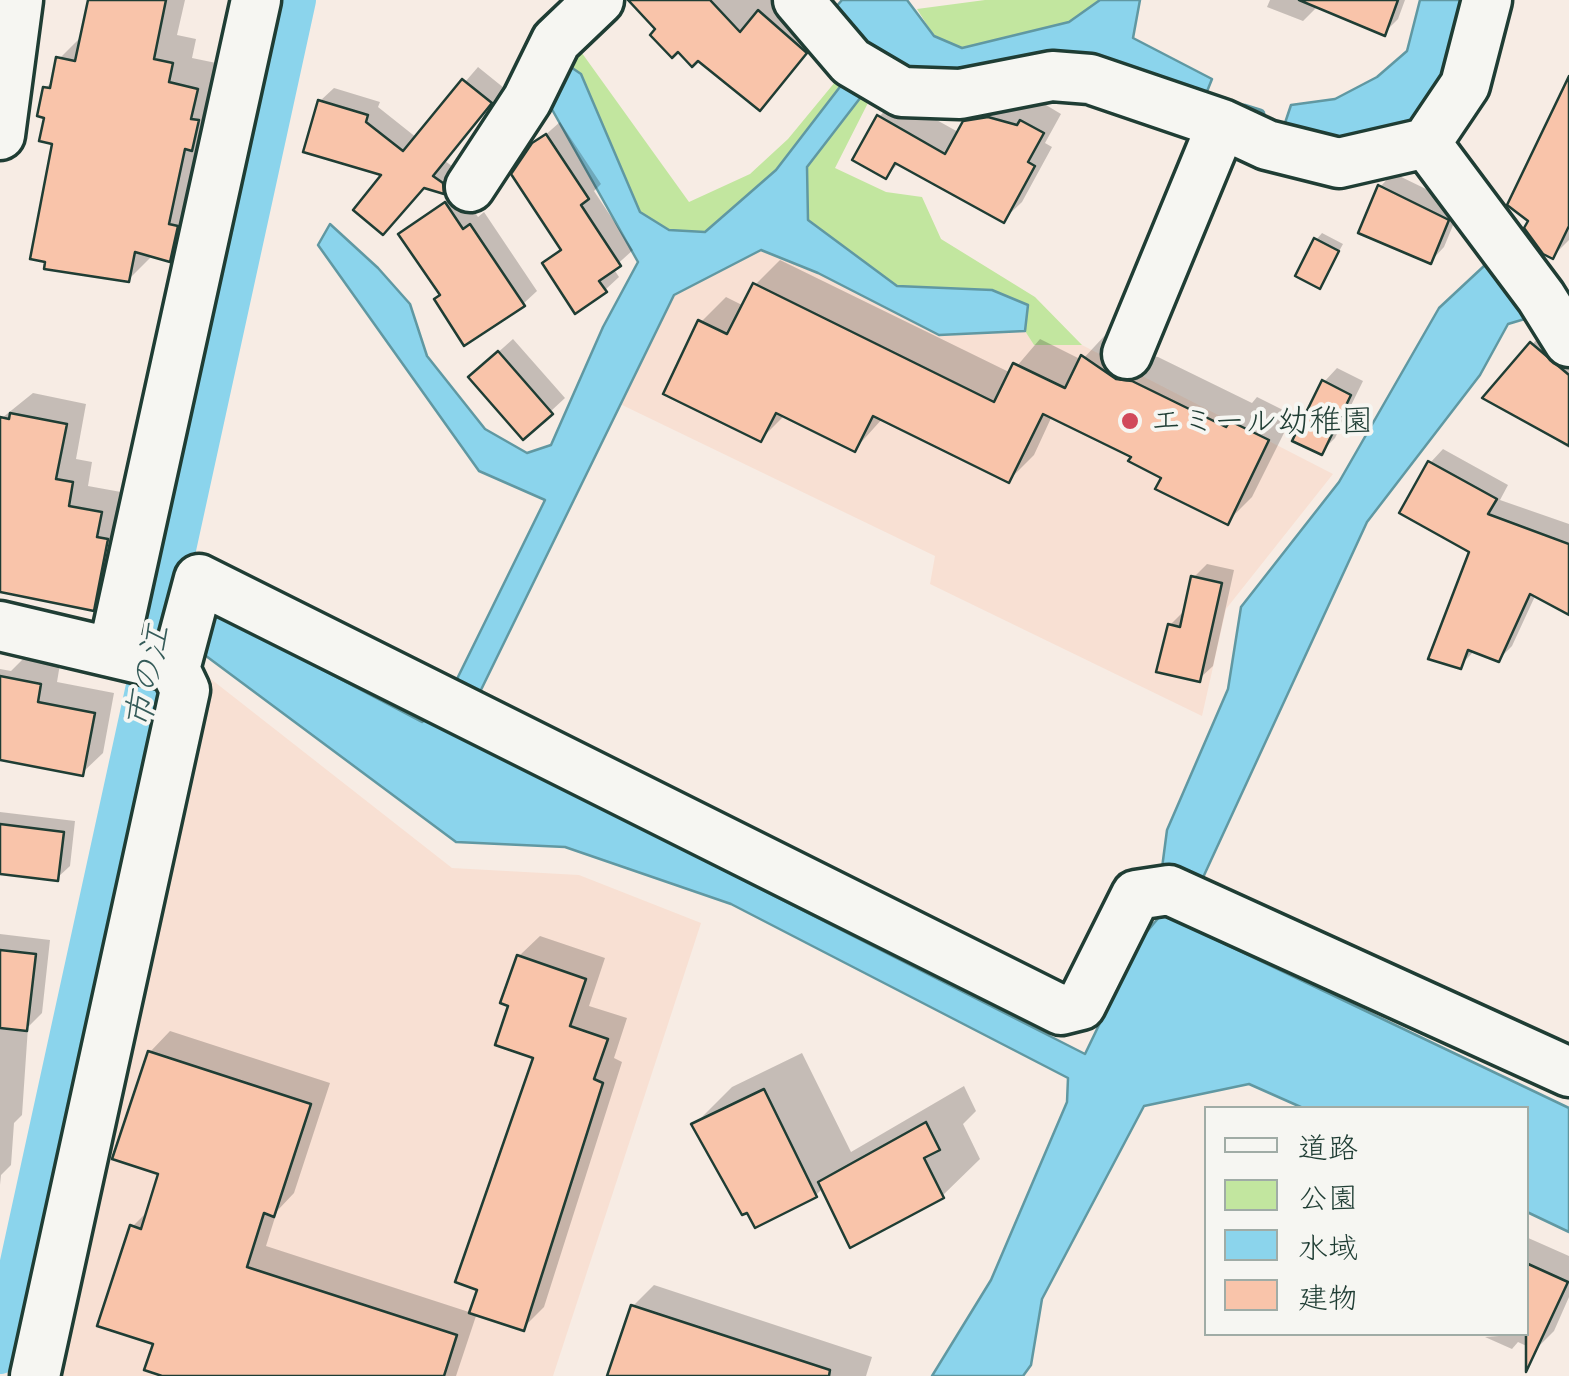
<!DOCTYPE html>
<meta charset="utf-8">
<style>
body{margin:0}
#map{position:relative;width:1569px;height:1376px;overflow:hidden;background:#f7ece4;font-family:Mali,"Klee One",sans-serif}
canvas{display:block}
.legend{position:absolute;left:1204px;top:1106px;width:325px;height:230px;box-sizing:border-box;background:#f6f6f2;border:2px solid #a0aca6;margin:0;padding:12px 18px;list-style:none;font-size:30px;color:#1f3d34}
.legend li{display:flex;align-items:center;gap:20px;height:50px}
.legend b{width:50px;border:2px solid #a0aca6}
</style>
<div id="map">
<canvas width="1569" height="1376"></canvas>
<ul class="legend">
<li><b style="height:12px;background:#f6f6f2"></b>道路</li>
<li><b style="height:28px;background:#c2e69f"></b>公園</li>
<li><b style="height:28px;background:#8bd4ec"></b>水域</li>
<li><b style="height:28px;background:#f9c4aa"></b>建物</li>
</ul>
</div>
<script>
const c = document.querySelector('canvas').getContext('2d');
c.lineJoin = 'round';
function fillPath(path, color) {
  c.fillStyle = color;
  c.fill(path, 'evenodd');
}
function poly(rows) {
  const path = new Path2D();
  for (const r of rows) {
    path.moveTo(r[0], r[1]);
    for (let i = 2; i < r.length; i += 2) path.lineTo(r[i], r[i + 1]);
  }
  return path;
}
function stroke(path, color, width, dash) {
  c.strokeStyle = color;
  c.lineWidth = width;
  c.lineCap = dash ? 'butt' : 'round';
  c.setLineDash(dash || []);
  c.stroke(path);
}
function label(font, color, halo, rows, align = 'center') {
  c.font = font + ' Mali,"Klee One",sans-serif';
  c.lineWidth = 8;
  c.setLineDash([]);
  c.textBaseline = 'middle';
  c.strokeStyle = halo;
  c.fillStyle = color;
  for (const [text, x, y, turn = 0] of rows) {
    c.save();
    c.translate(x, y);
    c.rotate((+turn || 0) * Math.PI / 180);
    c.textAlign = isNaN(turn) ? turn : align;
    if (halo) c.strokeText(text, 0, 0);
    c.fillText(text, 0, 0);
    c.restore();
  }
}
const built = poly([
 [761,250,818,273,939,335,1025,331,1034,345,1082,345,1333,474,1226,609,1202,716,930,584,935,556,618,403,673,295],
 [207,676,452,868,579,875,701,923,553,1376,61,1376]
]);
const green = poly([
 [985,0,1100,0,1069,22,962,48,934,36,917,9],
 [574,42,689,202,750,174,788,139,840,76,846,79,776,170,705,232,668,230,640,212,581,74,562,61],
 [864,93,872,95,835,168,886,192,922,197,941,239,1035,297,1082,345,1034,345,1025,331,1027,305,992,290,897,286,808,220,807,167]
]);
const water = poly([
 [842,0,907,0,934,36,962,48,1069,22,1100,0,1140,0,1133,38,1212,79,1202,104,904,80,829,15,842,0],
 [1420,0,1465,0,1447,86,1419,118,1379,133,1327,138,1284,126,1291,105,1335,99,1377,77,1407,51,1420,0],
 [562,61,581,74,640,212,669,230,705,232,776,170,846,79,864,93,807,167,808,220,897,286,992,290,1028,305,1025,331,939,335,818,273,761,250,674,295,478,696,455,683,545,500,479,471,318,245,330,224,378,268,410,304,427,356,485,429,527,453,551,445,603,327,638,262,545,97,562,61],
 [1484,266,1504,269,1538,315,1508,324,1480,375,1367,522,1200,884,1162,868,1167,830,1228,689,1241,607,1339,482,1439,308,1484,266],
 [203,607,422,722,436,713,451,722,452,732,1085,1054,1140,940,1160,916,1173,919,1569,1108,1569,1232,1527,1212,1526,1108,1303,1108,1249,1084,1144,1106,1042,1299,1031,1365,1023,1376,932,1376,991,1280,1067,1102,1068,1078,731,904,565,847,456,842,198,650,203,607]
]);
const shadow = poly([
 [90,0,185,0,177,35,196,39,192,58,221,64,194,234,170,259,153,255,128,280,55,142,47,116,45,89,54,79,59,59,83,35],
 [648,0,773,0,818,39,772,95,697,58,659,29],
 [1270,0,1405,0,1398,19,1384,33,1317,7,1303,21,1267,7],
 [478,67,504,88,445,161,456,169,457,178,443,191,386,174,320,101,334,88,380,102,378,107,417,138],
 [1569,85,1569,240,1553,256],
 [897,98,960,133,985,103,1008,99,1036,107,1041,102,1061,114,1045,143,1052,147,1022,202,1003,220,899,163,886,176,879,117],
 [560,122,601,184,594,191,633,250,613,268,619,277,605,290,545,263,562,247,534,145],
 [1393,173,1461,206,1444,247,1431,261,1380,187],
 [460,190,478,217,484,212,537,291,523,304,442,294,402,234],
 [1322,233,1343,244,1320,286,1316,240],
 [780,260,1011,373,1040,339,1082,360,1108,332,1141,355,1158,357,1252,403,1257,397,1293,415,1252,497,1227,522,1134,456,1052,416,1034,455,1009,480,883,418,855,449,785,415,761,439,701,322,726,297,744,306,755,285],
 [1544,331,1569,352,1569,448,1486,398],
 [513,339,565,398,523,437,485,364],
 [1337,368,1363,381,1335,438,1321,452,1324,382],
 [33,393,86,404,76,459,92,462,88,486,121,492,117,516,127,518,114,587,93,608,0,590,0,427,2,418],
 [1443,449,1508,485,1500,500,1569,524,1569,612,1536,594,1512,646,1499,659,1475,650,1460,666,1472,551,1430,463],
 [1207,564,1234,570,1213,666,1199,679,1170,625,1184,611,1193,578],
 [25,657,60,664,57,682,114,693,103,753,82,773,0,757,0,669,11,671],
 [0,812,75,821,70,866,57,878,0,873],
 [0,934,50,940,42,1013,28,1027,22,1115,14,1123,11,1165,1,1175,0,1185],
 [540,936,605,958,589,1006,627,1018,614,1058,622,1062,544,1307,523,1328,477,1313,456,1376,171,1376,156,1343,132,1227,149,1210,161,1172,150,1052,170,1031,330,1083,294,1193,277,1211,266,1246,472,1313,536,1056,511,1005,519,956],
 [802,1053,851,1152,964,1086,976,1111,963,1124,980,1159,942,1196,823,1188,816,1195,694,1125,732,1087],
 [1526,1237,1569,1256,1569,1297,1554,1331,1535,1350,1518,1342,1512,1349,1485,1337,1526,1334],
 [654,1285,872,1357,866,1376,621,1376,633,1306]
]);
const stream = poly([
 [1244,109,1260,114]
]);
const canal = poly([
 [0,1354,296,0]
]);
const building = poly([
 [88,0,166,0,154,59,173,63,169,82,198,89,191,119,199,120,192,151,185,149,169,224,178,226,170,262,135,252,129,282,44,269,45,262,30,259,52,144,39,141,44,118,37,116,43,87,50,88,56,57,75,61,88,0],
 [628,0,710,0,740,32,758,10,807,53,760,111,698,61,692,67,678,52,672,58,650,35,655,29,628,0],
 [1299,0,1398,0,1385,36,1299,0],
 [1569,76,1569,226,1553,259,1543,254,1524,228,1528,221,1507,205,1569,76],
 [462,79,492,103,433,176,443,183,444,194,424,188,383,235,353,210,381,175,303,152,318,100,368,115,366,122,403,151,462,79],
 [877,115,945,154,963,121,988,117,1017,125,1020,120,1044,133,1028,162,1035,166,1004,223,895,163,886,179,852,160,877,115],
 [546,134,589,199,581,205,621,266,599,281,607,292,575,314,542,263,561,250,511,174,532,143,546,134],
 [1378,185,1449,220,1431,264,1358,233,1378,185],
 [445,202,463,229,470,224,525,306,464,346,434,299,440,295,398,234,445,202],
 [1314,238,1339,251,1320,289,1295,276,1314,238],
 [753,283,994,402,1013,363,1065,388,1081,355,1116,379,1132,381,1226,427,1230,421,1269,440,1228,525,1155,489,1161,478,1128,461,1131,457,1043,414,1009,483,873,416,855,452,776,413,761,442,663,394,698,320,727,334,753,283],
 [1530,342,1569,375,1569,446,1482,398,1530,342],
 [498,351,553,414,523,440,468,377,498,351],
 [1322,380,1351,395,1322,455,1292,441,1322,380],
 [10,413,67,424,56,479,73,482,69,506,102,512,97,537,108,539,94,611,0,592,0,417,9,419,10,413],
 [1428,461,1497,499,1488,514,1569,544,1569,615,1530,594,1499,662,1468,650,1461,669,1428,659,1469,552,1399,513,1428,461],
 [1191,576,1222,583,1200,682,1156,672,1168,624,1180,627,1191,576],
 [0,676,41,684,38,702,95,713,83,776,0,760,0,676],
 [0,824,64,832,58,881,0,874,0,824],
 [0,950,36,954,27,1031,0,1028,0,950],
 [517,955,586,979,570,1026,608,1039,594,1079,603,1083,524,1331,469,1313,477,1290,455,1282,533,1058,495,1045,508,1006,500,1003,517,955],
 [148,1051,311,1104,274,1217,264,1213,247,1267,457,1335,444,1376,162,1376,144,1370,153,1344,97,1326,130,1225,141,1229,158,1174,112,1159,148,1051],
 [764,1089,817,1197,755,1228,747,1213,742,1215,691,1124,764,1089],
 [926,1122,940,1150,924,1158,944,1198,850,1248,818,1182,926,1122],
 [1526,1263,1568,1282,1526,1372,1526,1263],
 [631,1305,830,1370,829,1376,607,1376,631,1305]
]);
const minor = poly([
 [798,0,851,62,902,92,960,94,1052,76,1090,79,1222,124,1267,145,1339,163,1426,143,1465,85,1487,0],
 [0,135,18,0],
 [1426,143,1541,297,1569,342],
 [470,187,527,100,556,41,599,0],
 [1127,354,1222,124],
 [0,626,169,666,175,669,185,690,35,1376],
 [113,651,256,0],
 [175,669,199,579,1061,1010,1081,1005,1136,895,1169,890,1569,1072]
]);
const markers = [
 [1130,421,10,"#d1495b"]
];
const poiNames = [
 ["エミール幼稚園",1150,421]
];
const waterNames = [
 ["市の江",148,677,-78]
];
fillPath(built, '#f8e0d3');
fillPath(green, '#c2e69f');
fillPath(water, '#8bd4ec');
stroke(water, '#6098a2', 2.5);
fillPath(shadow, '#0003');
stroke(stream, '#6098a2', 11);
stroke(canal, '#8bd4ec', 40);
fillPath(building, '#f9c4aa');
stroke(building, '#1f3d34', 2.5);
stroke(minor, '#1f3d34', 55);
stroke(minor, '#f6f6f2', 48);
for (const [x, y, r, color] of markers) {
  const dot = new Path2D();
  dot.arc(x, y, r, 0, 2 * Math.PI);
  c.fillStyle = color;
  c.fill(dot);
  stroke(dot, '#f6f6f2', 4);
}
label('32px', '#1f3d34', '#f6f6f2', poiNames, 'left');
label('italic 35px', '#355b59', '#f6f6f2', waterNames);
</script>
